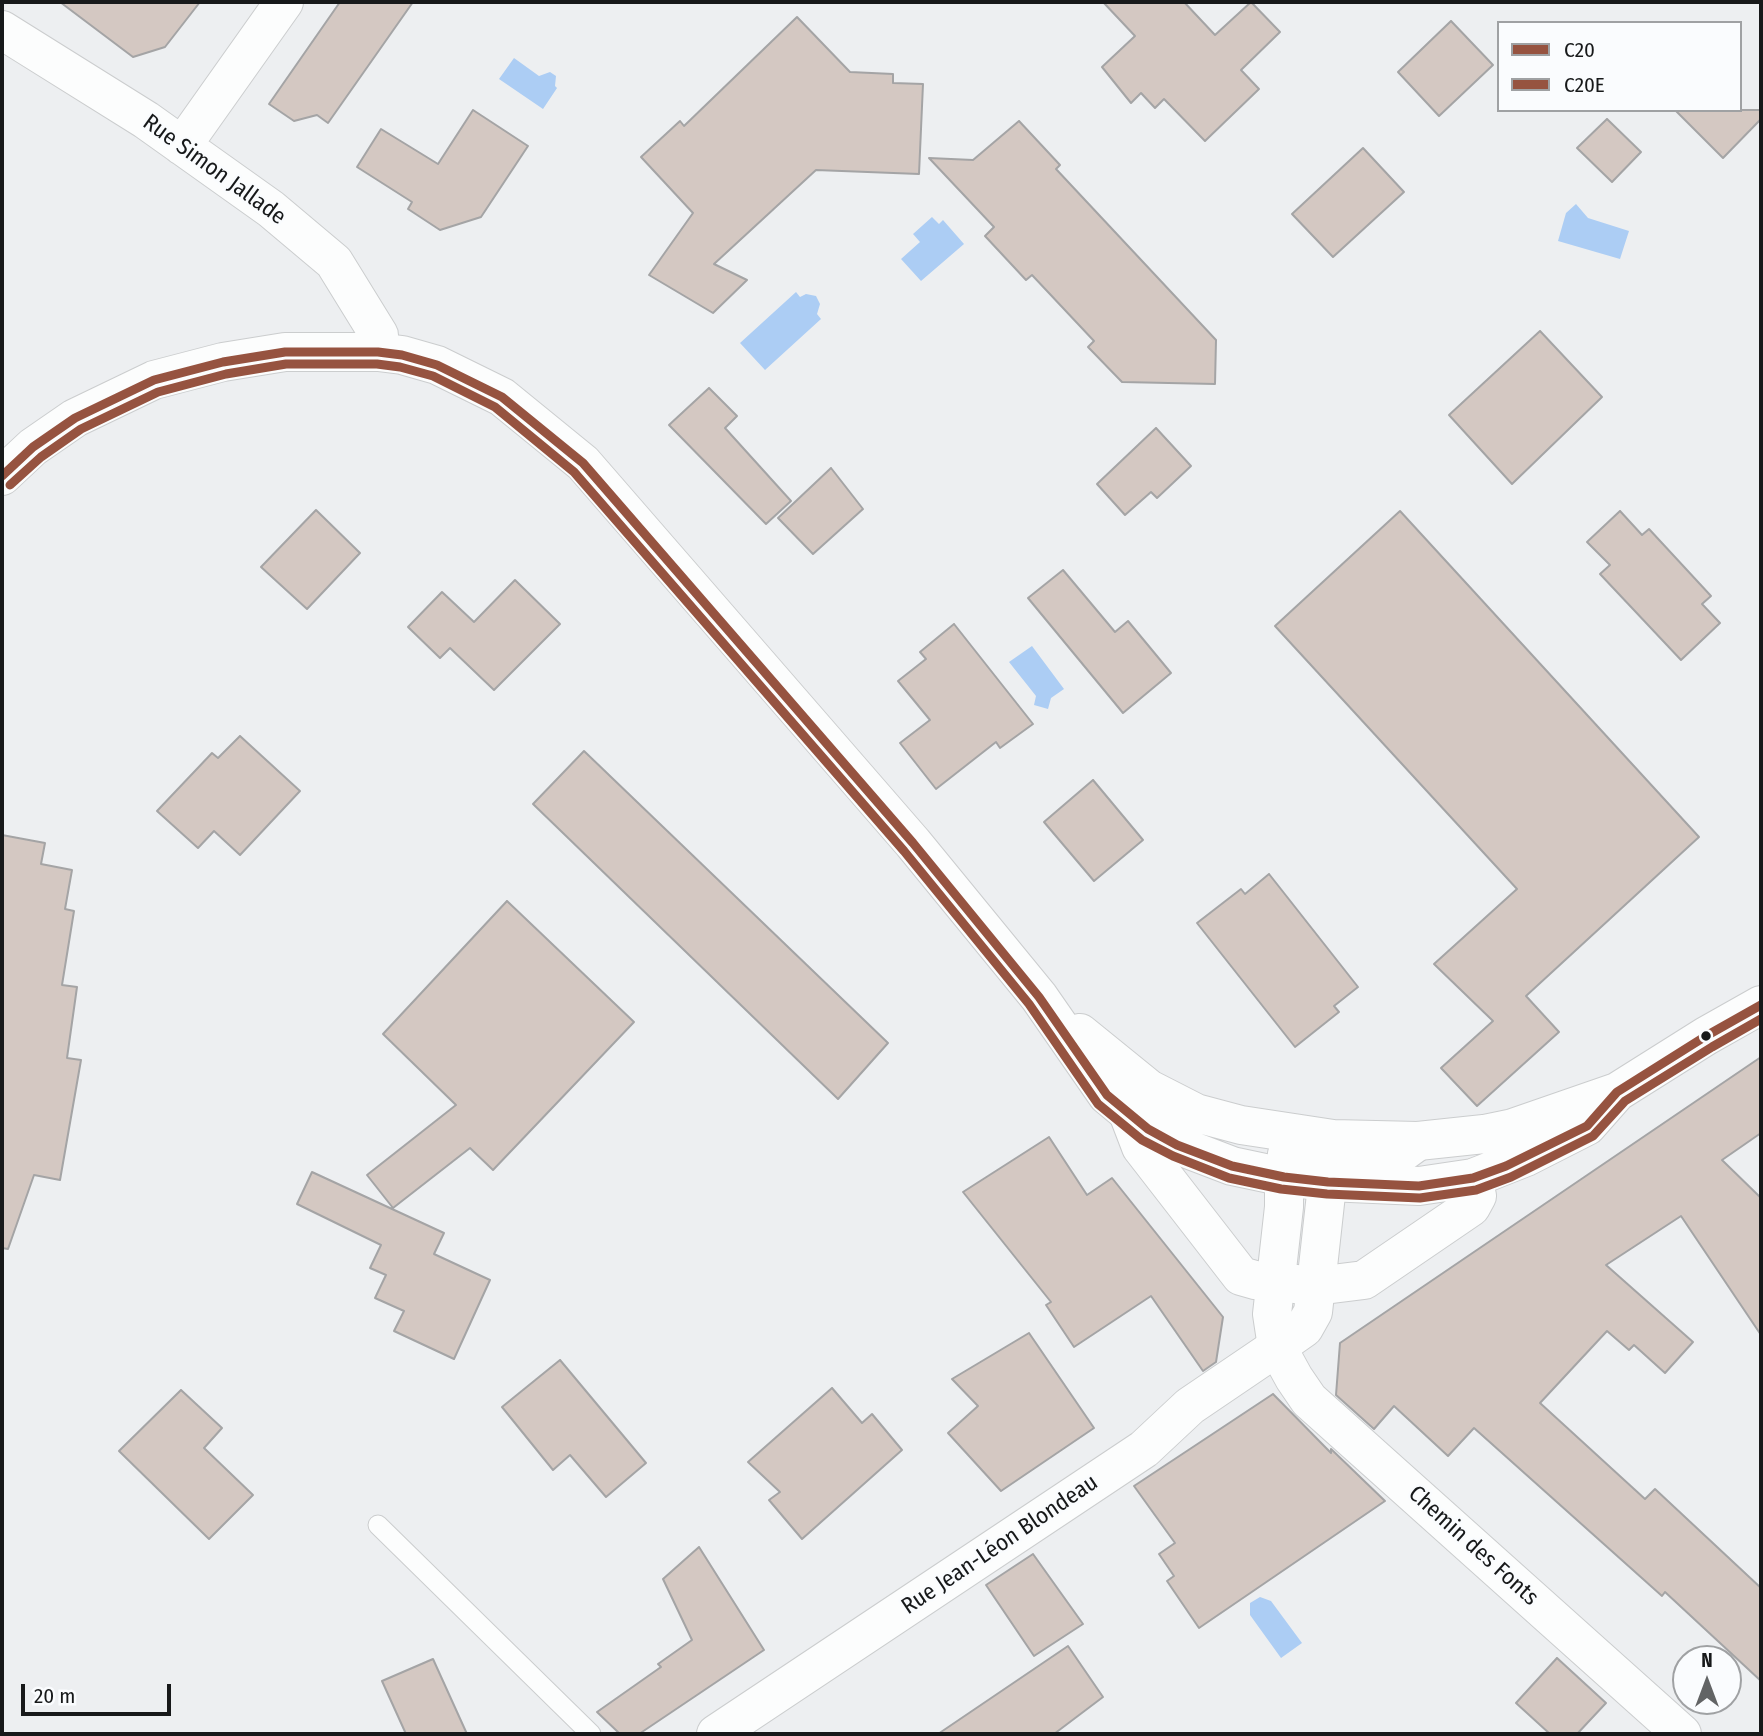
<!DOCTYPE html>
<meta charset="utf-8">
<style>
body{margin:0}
#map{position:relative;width:1763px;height:1736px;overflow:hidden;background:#edeff1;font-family:"Fira Sans Condensed",sans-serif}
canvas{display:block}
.frame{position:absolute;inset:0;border:4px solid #17191a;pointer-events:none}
.legend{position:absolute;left:1497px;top:21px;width:245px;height:91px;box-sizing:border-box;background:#fafcfe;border:2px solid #9fa1a3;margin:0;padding:9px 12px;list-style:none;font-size:21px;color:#17191a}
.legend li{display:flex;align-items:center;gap:14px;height:35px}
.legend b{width:35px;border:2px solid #9fa1a3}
.north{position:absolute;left:1672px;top:1645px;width:70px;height:70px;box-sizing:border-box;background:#fafcfe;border:2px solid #9fa1a3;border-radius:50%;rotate:0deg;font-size:19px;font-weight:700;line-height:28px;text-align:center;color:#17191a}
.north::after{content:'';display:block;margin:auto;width:24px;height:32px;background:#626465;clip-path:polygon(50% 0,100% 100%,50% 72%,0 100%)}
.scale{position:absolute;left:21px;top:1684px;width:150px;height:32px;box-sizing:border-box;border:4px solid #17191a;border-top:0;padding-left:9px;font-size:21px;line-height:24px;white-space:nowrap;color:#17191a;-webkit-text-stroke:5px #fafcfe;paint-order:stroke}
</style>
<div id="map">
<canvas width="1763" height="1736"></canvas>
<div class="frame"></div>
<ul class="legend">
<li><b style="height:9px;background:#965340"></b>C20</li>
<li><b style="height:9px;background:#965340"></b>C20E</li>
</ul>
<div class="north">N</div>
<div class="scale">20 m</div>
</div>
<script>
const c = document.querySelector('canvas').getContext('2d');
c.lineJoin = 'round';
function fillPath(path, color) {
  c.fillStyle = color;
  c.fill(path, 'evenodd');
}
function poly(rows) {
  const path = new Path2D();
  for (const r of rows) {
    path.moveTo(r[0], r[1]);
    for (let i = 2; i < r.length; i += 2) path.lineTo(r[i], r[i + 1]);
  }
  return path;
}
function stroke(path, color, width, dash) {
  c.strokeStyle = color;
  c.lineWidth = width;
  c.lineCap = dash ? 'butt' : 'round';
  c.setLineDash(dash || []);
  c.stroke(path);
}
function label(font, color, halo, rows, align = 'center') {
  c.font = font + ' "Fira Sans Condensed",sans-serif';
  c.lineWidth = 5;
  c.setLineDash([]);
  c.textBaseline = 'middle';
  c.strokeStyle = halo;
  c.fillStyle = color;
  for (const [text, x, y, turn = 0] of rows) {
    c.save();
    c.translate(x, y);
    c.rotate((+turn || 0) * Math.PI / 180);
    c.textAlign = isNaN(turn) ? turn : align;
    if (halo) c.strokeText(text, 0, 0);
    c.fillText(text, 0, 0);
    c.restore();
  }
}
const water = poly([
 [514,58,539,76,550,72,556,76,555,86,557,88,543,109,499,79],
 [1576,204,1588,218,1629,231,1620,259,1558,241,1566,213],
 [932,217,939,224,943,220,964,244,921,281,901,259,920,242,913,234],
 [796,292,800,297,806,294,816,296,820,304,817,314,821,319,765,370,740,343],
 [1032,646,1064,689,1051,698,1048,709,1034,705,1036,696,1009,662],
 [1260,1597,1271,1601,1302,1643,1281,1658,1250,1615,1250,1603]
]);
const building = poly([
 [60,2,200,2,165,47,133,57,60,2],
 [340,2,413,2,328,123,317,115,294,121,269,104,340,2],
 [1103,2,1184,2,1215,35,1251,2,1280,32,1241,70,1259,89,1205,141,1164,99,1155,108,1141,93,1131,103,1102,67,1135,36,1103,2],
 [797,17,850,72,893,74,893,83,923,84,919,174,816,170,714,264,747,280,713,313,649,275,693,213,641,157,680,121,684,126,797,17],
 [1451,21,1493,65,1439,116,1398,72,1451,21],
 [473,110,528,146,481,217,440,230,408,209,412,202,357,167,381,129,438,164,473,110],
 [1675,110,1761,110,1761,119,1723,158,1675,110],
 [1607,119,1641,152,1612,182,1577,148,1607,119],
 [1019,121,1060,165,1056,169,1216,340,1215,384,1122,382,1088,347,1094,341,1032,275,1026,280,985,236,994,227,929,158,973,160,1019,121],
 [1363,148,1404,192,1333,257,1292,214,1363,148],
 [1540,331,1602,397,1512,484,1449,415,1540,331],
 [709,388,737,416,725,428,791,501,766,524,669,425,709,388],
 [1156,428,1191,466,1157,498,1151,492,1125,515,1097,484,1156,428],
 [831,468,863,509,813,554,778,518,831,468],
 [316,510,360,553,307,609,261,567,316,510],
 [1400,511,1699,837,1526,996,1559,1032,1477,1106,1441,1068,1493,1021,1434,964,1517,889,1275,626,1400,511],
 [1620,511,1642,535,1649,529,1711,596,1702,604,1720,623,1681,660,1600,574,1610,565,1587,542,1620,511],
 [1063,570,1115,632,1128,621,1171,673,1123,713,1028,598,1063,570],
 [515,580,560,624,494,690,450,648,440,658,408,627,442,592,474,622,515,580],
 [954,624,1033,724,1000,748,996,742,936,789,900,743,930,720,898,681,926,659,920,652,954,624],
 [240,736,300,791,240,855,214,831,198,848,157,811,212,753,218,758,240,736],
 [584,751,888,1043,838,1099,533,804,584,751],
 [1093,780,1143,840,1094,881,1044,822,1093,780],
 [2,835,45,843,41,864,72,870,65,909,74,911,62,985,77,987,67,1058,81,1060,60,1180,34,1175,8,1249,2,1248,2,835],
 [1269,874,1358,987,1334,1006,1339,1012,1295,1047,1197,923,1241,889,1245,894,1269,874],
 [507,901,634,1022,493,1170,470,1148,393,1208,367,1175,456,1105,383,1034,507,901],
 [1761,1057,1761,1133,1722,1160,1761,1198,1761,1335,1681,1216,1606,1265,1693,1342,1665,1373,1634,1345,1629,1350,1607,1331,1540,1403,1645,1499,1655,1489,1761,1588,1761,1681,1665,1592,1662,1596,1474,1428,1448,1456,1394,1406,1374,1429,1336,1395,1340,1343,1761,1057],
 [1049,1137,1087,1195,1112,1178,1223,1317,1216,1362,1203,1371,1151,1296,1074,1347,1046,1305,1051,1302,963,1192,1049,1137],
 [312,1172,444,1233,434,1254,490,1280,454,1359,394,1331,404,1311,375,1298,386,1275,370,1268,381,1245,297,1204,312,1172],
 [1029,1333,1094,1428,1001,1491,948,1433,978,1406,952,1379,1029,1333],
 [560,1360,646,1463,606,1497,570,1455,553,1470,502,1407,560,1360],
 [832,1388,862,1423,872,1414,902,1450,802,1539,769,1500,780,1492,748,1462,832,1388],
 [181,1390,222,1428,204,1448,253,1495,209,1539,119,1451,181,1390],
 [1273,1394,1331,1453,1331,1449,1385,1501,1199,1628,1167,1581,1174,1576,1159,1554,1175,1543,1134,1486,1273,1394],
 [699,1547,764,1650,639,1734,620,1734,597,1712,661,1667,658,1664,692,1640,663,1579,699,1547],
 [1033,1554,1083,1624,1034,1656,986,1585,1033,1554],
 [1068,1646,1103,1697,1054,1734,938,1734,1068,1646],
 [1557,1658,1606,1703,1577,1734,1550,1734,1516,1703,1557,1658],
 [433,1659,467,1734,406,1734,382,1681,433,1659]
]);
const lane = poly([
 [378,1525,591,1734]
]);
const street = poly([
 [2,30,146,120,271,209,334,262,379,335,378,352],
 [182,146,284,2],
 [1128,1113,1141,1147,1241,1276,1255,1280,1316,1286,1364,1280,1471,1207,1477,1196,1473,1178],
 [716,1734,1144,1449,1190,1406,1277,1347]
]);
const secondary = poly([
 [1418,1141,1388,1163,1287,1154,1284,1177,1284,1207,1272,1314,1277,1347,1294,1378,1309,1400,1682,1734],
 [1277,1347,1304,1328,1313,1312,1331,1149]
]);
const primary = poly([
 [2,476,33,447,75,418,154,380,223,362,285,352,378,352,402,355,437,365,502,397,583,463,913,843,1039,997,1107,1095,1148,1129,1177,1145,1232,1166,1284,1177,1328,1182,1419,1186,1473,1178,1526,1157,1587,1126,1617,1092],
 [1080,1033,1149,1089,1196,1113,1241,1125,1333,1139,1418,1141,1484,1134,1513,1128,1617,1092,1706,1036,1761,1005]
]);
const bus1 = poly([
 [2,476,33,447,75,418,154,380,223,362,285,352,378,352,402,355,437,365,502,397,583,463,913,843,1039,997,1107,1095,1148,1129,1177,1145,1232,1166,1284,1177,1328,1182,1419,1186,1473,1178,1506,1166,1587,1126,1617,1092,1706,1036,1761,1005]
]);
const bus2 = poly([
 [10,485,41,457,81,429,158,392,226,374,286,364,377,364,400,367,433,376,495,407,574,472,904,851,1029,1004,1098,1104,1142,1140,1173,1156,1229,1178,1281,1189,1327,1194,1420,1198,1476,1190,1511,1177,1593,1136,1625,1101,1712,1047,1761,1019]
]);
const markers = [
 [1706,1036,6,"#17191a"]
];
const streetNames = [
 ["Rue Simon Jallade",214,170,36],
 ["Rue Jean-Léon Blondeau",1000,1545,-34],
 ["Chemin des Fonts",1473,1546,42]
];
fillPath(water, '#accdf4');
fillPath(building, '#d4c8c2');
stroke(building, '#a4a4a5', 2);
stroke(lane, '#cbcdce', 21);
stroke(street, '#cbcdce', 40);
stroke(secondary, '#cbcdce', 40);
stroke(primary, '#cbcdce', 40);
stroke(lane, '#fcfdfd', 19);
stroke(street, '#fcfdfd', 38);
stroke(secondary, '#fcfdfd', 38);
stroke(primary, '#fcfdfd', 38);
stroke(bus1, '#965340', 9);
stroke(bus2, '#965340', 9);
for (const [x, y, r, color] of markers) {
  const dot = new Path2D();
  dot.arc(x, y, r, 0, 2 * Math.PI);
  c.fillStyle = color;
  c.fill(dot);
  stroke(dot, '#fafcfe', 2.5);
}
label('23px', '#17191a', '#fafcfe', streetNames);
</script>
